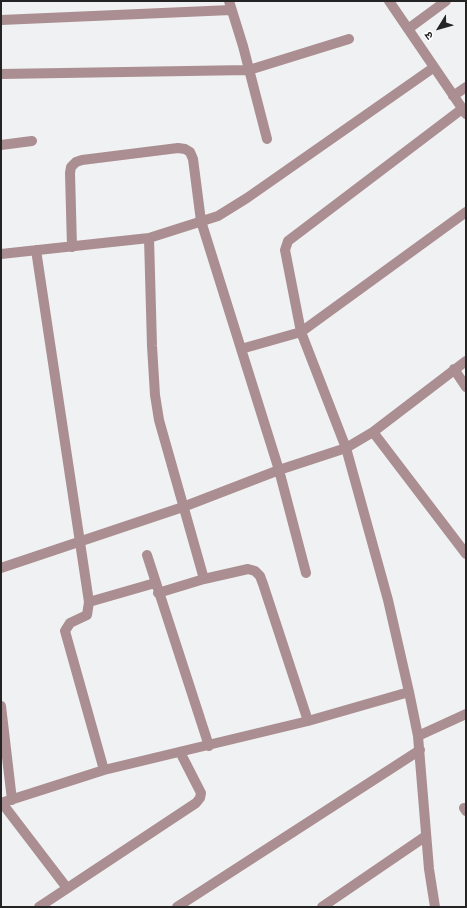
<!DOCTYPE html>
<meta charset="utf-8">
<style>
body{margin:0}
#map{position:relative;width:467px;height:908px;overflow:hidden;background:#f0f1f2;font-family:"Work Sans","Noto Sans Devanagari",sans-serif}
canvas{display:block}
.frame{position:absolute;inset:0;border:2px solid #242424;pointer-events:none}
.north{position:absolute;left:419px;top:8px;width:40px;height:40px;-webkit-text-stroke:3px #fefeff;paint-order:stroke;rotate:233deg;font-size:11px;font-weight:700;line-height:16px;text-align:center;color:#242424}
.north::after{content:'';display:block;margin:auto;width:14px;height:18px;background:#242424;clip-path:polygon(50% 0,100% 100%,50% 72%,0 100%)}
</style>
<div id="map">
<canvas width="467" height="908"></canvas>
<div class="frame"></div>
<div class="north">उ</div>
</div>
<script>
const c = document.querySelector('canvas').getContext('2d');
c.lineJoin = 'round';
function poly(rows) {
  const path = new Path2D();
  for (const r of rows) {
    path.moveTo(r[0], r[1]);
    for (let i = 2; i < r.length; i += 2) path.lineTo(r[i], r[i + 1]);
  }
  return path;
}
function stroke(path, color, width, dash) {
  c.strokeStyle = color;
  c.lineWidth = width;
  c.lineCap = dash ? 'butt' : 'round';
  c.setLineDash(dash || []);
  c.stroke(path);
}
const street = poly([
 [229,1,243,46,267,139],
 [389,1,466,114],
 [1,20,231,10],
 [408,29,446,1],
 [1,74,249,70,349,39],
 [453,96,466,87],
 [1,145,32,141],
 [149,238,152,346,155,395,159,420,204,579],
 [72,247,70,173,71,167,76,162,82,160,178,148,185,149,190,152,193,159,201,221,279,470,306,573],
 [36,250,89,602,87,615,70,623,65,631,104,770],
 [1,254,149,238,218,216,247,198,433,68],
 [241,349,301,332,466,212],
 [454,369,466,387],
 [373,432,466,554],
 [147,555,209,746],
 [1,568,183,507,279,470,346,448,373,432,466,361],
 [158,593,204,579,248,569,255,571,260,576,263,584,308,721],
 [89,602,155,583],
 [1,706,12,800],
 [418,736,466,714],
 [1,803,104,770,308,721,409,692],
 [2,803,67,888],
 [464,808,466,811],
 [39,907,196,803,200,798,201,793,180,752],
 [177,907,420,750],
 [322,907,426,836],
 [435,907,429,869,418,736,409,692,388,600,346,448,301,332,285,250,288,241,462,109]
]);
stroke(street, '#ab8e91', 10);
</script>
